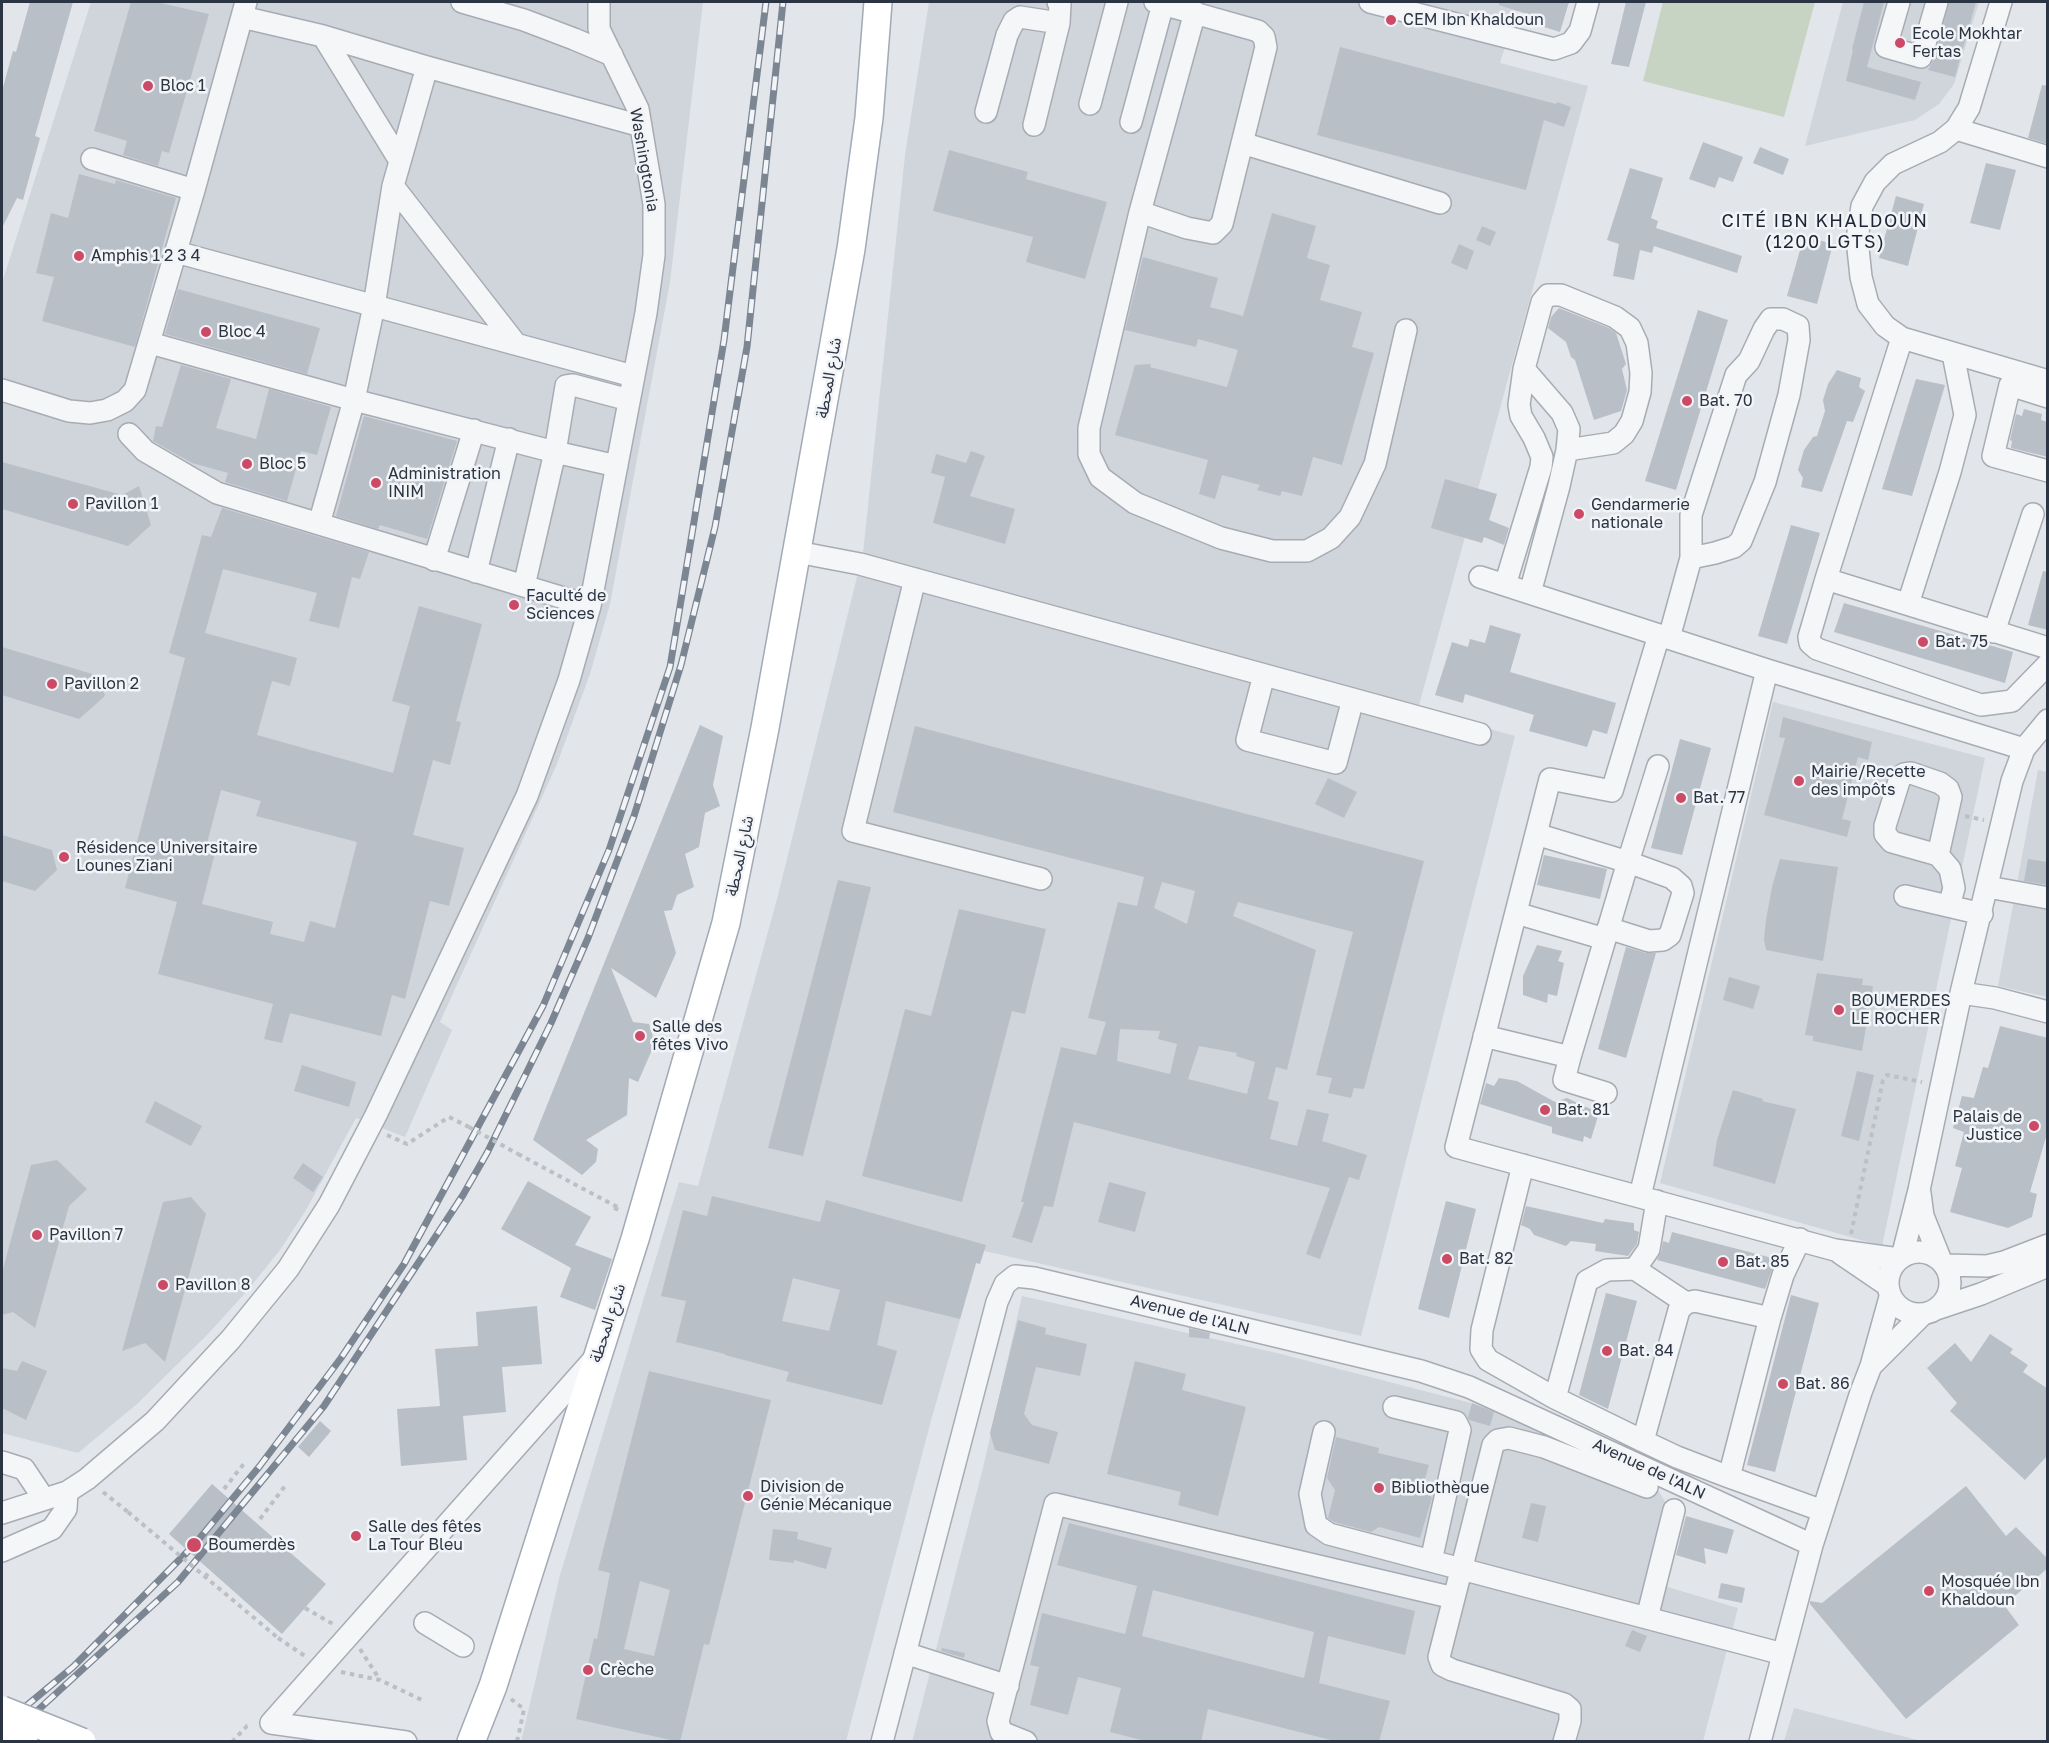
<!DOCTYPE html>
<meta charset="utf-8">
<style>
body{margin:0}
#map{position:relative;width:2049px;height:1743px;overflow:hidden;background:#e2e5ea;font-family:"Golos Text",sans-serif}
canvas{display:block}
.frame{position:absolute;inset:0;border:3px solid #2a3442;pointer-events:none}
</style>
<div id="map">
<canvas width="2049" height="1743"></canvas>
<div class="frame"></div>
</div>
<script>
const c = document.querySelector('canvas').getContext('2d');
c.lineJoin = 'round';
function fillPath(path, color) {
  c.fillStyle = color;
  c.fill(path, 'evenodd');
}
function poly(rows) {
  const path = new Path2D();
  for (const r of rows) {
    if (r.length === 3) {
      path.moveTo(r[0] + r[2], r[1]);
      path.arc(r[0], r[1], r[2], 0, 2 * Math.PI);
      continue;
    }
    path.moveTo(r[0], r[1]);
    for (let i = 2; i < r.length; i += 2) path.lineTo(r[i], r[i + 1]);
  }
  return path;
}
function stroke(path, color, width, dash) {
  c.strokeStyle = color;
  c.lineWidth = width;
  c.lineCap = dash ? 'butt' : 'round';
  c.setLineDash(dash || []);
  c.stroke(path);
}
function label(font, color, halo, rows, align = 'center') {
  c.font = font + ' "Golos Text","Noto Sans Arabic",sans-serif';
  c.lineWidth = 5;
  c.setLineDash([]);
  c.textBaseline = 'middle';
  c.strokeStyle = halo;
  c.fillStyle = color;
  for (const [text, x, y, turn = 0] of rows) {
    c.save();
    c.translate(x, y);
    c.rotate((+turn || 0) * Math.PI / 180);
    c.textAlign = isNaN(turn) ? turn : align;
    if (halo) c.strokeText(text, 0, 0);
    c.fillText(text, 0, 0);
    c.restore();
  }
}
const built = poly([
 [91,2,703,2,670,282,610,604,590,674,557,764,440,1022,452,1030,405,1137,356,1118,306,1210,280,1250,247,1291,208,1334,137,1404,78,1453,2,1433,2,283],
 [929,2,1519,2,1500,63,1588,86,1418,709,1515,736,1361,1336,980,1250,932,1417,846,1741,521,1742,560,1575,679,1182,698,1186,777,899,863,553,905,155],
 [1843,2,1979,2,1954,84,1939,104,1915,120,1805,146],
 [1773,702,1985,758,1882,1246,1660,1183],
 [2038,770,2048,772,2047,997,1998,986],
 [1022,1296,1277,1353,1494,1409,1658,1490,1667,1505,1661,1585,1738,1608,1703,1741,912,1742,983,1468],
 [1794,1708,1921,1741,1784,1741]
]);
const green = poly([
 [1663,2,1815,2,1784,117,1643,81]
]);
const building = poly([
 [30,2,73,2,35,136,40,138,23,200,17,198,2,228,2,91,13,51,16,52],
 [131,2,156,2,209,14,169,153,162,151,158,166,123,155,127,141,94,131],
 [1499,2,1569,2,1560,32,1528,22,1530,15,1499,5],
 [1626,2,1646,2,1629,67,1611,64],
 [1864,2,1884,2,1867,67,1921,82,1915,100,1846,81,1853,50,1852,49],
 [1949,2,1976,2,1955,77,1928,70,1933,61],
 [1340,47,1556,104,1557,102,1571,107,1564,127,1544,120,1526,190,1317,135],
 [2042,85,2048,86,2048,144,2028,138],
 [1703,142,1743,157,1733,182,1719,177,1715,188,1689,179],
 [1760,147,1789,159,1783,175,1753,163],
 [949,150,1028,172,1026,179,1107,202,1085,279,1026,262,1033,237,933,211],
 [1986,163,2016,170,2000,230,1970,223],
 [1630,168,1663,178,1651,218,1658,221,1656,228,1742,256,1737,273,1654,246,1652,253,1640,250,1634,280,1613,276,1619,244,1607,240],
 [79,174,115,184,116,180,176,198,135,347,42,321,54,277,36,273,51,213,68,218],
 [1896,196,1924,204,1908,266,1879,258],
 [1272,213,1316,226,1307,258,1330,265,1320,300,1362,312,1352,347,1374,353,1342,465,1313,457,1302,496,1282,491,1280,496,1257,490,1260,485,1222,475,1215,499,1199,494,1208,460,1115,435,1135,365,1151,364,1150,367,1227,387,1238,350,1198,339,1196,347,1125,330,1143,257,1218,278,1210,307,1243,316],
 [1482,226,1496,232,1490,246,1476,240],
 [1804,236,1833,244,1817,304,1787,296],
 [1459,244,1474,251,1467,270,1451,263],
 [178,289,320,328,307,374,165,334],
 [1559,308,1609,328,1616,333,1626,364,1622,369,1627,390,1621,411,1594,420,1575,360,1571,357,1566,342,1548,328,1551,317],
 [1698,310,1728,320,1676,490,1645,481],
 [181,365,231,379,216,428,256,439,269,389,331,407,317,455,301,451,287,501,225,482,228,473,192,463,153,441,156,426,162,427],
 [1837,370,1861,378,1859,387,1865,391,1853,422,1847,421,1822,492,1801,487,1803,478,1798,470,1804,450,1813,437,1817,436,1825,411,1823,400,1828,384],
 [1916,379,1945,385,1912,496,1882,489],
 [2024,409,2042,414,2041,420,2048,422,2048,457,2011,448,2012,441,2010,440,2016,414,2022,416],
 [364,416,457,441,427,539,380,525,378,529,336,516],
 [971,451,985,456,970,496,1015,509,1005,544,933,523,945,477,931,473,936,454,966,463],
 [2,462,122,495,139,486,151,525,128,546,2,509],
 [1445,479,1497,494,1489,520,1509,528,1504,545,1484,537,1482,543,1431,528],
 [222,508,369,552,360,579,352,577,339,628,309,621,317,593,223,569,205,633,297,658,290,686,272,681,257,735,393,773,410,706,392,701,419,606,482,624,456,721,461,722,450,765,433,760,413,835,464,848,449,906,430,901,405,999,392,995,381,1036,290,1013,282,1043,264,1039,273,1004,158,974,177,902,125,888,185,658,169,653,202,535,211,537],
 [221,790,261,801,256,816,357,842,335,928,310,921,304,942,270,934,273,922,202,904,216,849,206,847],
 [1791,525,1820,533,1787,644,1758,636],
 [2043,571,2048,572,2048,630,2028,625],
 [1844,603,2013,652,2005,683,1834,632],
 [1490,625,1521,634,1510,672,1616,703,1607,734,1593,730,1587,747,1529,731,1534,715,1465,694,1463,703,1435,695,1452,642,1468,647,1470,639,1485,643],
 [2,647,99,676,105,696,79,719,2,695],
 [1783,717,1872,742,1868,760,1858,757,1842,819,1851,821,1847,837,1764,815,1785,738,1779,737],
 [700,725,723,736,713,785,720,806,705,813,699,847,685,854,694,887,677,895,672,910,664,911,676,953,656,998,611,968,633,1022,649,1024,655,1043,638,1082,629,1078,627,1115,586,1140,598,1149,596,1162,582,1175,533,1140],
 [915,726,1424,861,1364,1089,1354,1088,1351,1098,1328,1093,1332,1078,1316,1075,1353,932,1238,902,1233,916,1316,950,1287,1070,1276,1067,1268,1099,1279,1102,1270,1139,1297,1146,1307,1109,1329,1114,1322,1141,1367,1155,1359,1180,1349,1177,1320,1259,1306,1254,1330,1188,1074,1122,1053,1207,1044,1206,1032,1243,1012,1237,1024,1202,1021,1202,1061,1047,1096,1055,1106,1022,1088,1018,1118,902,1137,906,1144,877,893,812],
 [1162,882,1195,891,1187,924,1154,908],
 [1120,1029,1160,1031,1158,1039,1177,1044,1170,1074,1117,1061],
 [1199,1046,1237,1053,1236,1056,1255,1062,1247,1094,1188,1079],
 [1680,739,1711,748,1682,855,1651,848],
 [1328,778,1357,792,1344,818,1315,804],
 [2,835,52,850,57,870,35,891,2,881],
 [1544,855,1607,869,1600,899,1537,885],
 [1780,859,1838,867,1823,961,1766,950,1764,939,1766,920,1772,887],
 [2028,859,2048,862,2048,885,2024,881],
 [838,880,871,887,803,1156,768,1148],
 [959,909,1046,929,1025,1014,1012,1011,962,1202,862,1176,905,1009,931,1016],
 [1537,945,1562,951,1558,961,1564,963,1557,996,1548,994,1547,1003,1523,995,1523,976],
 [1626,947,1646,953,1656,953,1626,1058,1598,1049],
 [1817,973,1863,979,1862,985,1873,986,1862,1051,1813,1041,1813,1036,1805,1035],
 [1729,977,1760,986,1753,1009,1723,1000],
 [2000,1026,2048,1038,2048,1130,2030,1192,2037,1194,2032,1217,2008,1228,1950,1212,1962,1168,1955,1166,1964,1132,1953,1128,1962,1096,1974,1098,1983,1067,1988,1068],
 [302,1065,356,1082,349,1107,294,1091],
 [1857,1071,1874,1075,1859,1141,1841,1136],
 [1499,1078,1517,1081,1555,1102,1567,1098,1599,1113,1591,1139,1584,1136,1583,1142,1558,1135,1552,1133,1552,1127,1480,1104,1486,1083,1494,1086],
 [1733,1090,1763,1099,1762,1101,1796,1109,1775,1184,1713,1166,1717,1140],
 [155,1101,202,1126,191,1146,145,1122],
 [57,1160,87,1189,69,1206,35,1328,13,1312,2,1315,2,1273,31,1165],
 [303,1163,323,1177,313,1192,293,1178],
 [528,1181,591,1217,575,1245,612,1259,595,1310,560,1297,571,1268,501,1229],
 [1109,1182,1146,1192,1135,1232,1098,1222],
 [712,1196,820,1222,826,1200,986,1245,980,1264,976,1263,960,1319,886,1301,877,1345,897,1351,882,1405,786,1381,789,1372,725,1355,725,1354,676,1342,686,1301,661,1296,683,1210,707,1216],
 [793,1278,840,1290,829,1331,782,1321],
 [191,1197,206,1214,165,1362,145,1343,122,1351,163,1202],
 [1446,1201,1476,1209,1449,1318,1418,1309],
 [1526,1206,1603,1223,1605,1219,1634,1223,1634,1230,1639,1232,1637,1244,1628,1256,1595,1251,1596,1244,1571,1241,1566,1246,1534,1235,1530,1229,1521,1225],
 [1672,1232,1776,1259,1765,1289,1657,1260,1661,1252,1663,1241,1669,1243],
 [1606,1293,1637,1301,1608,1409,1579,1395],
 [1791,1295,1819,1303,1775,1472,1747,1465],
 [537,1306,542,1364,502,1367,506,1412,463,1416,467,1460,401,1466,397,1409,440,1406,435,1349,478,1346,476,1312],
 [1018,1320,1046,1328,1045,1334,1087,1344,1080,1376,1036,1367,1024,1414,1032,1425,1058,1432,1049,1464,995,1450,990,1433],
 [1189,1328,1210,1333,1209,1339,1189,1337],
 [1990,1334,2013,1349,2010,1353,2028,1365,2023,1372,2048,1389,2048,1455,2025,1480,1950,1411,1957,1403,1927,1368,1955,1343,1971,1362],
 [22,1361,47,1371,26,1420,2,1408,2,1368,17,1371],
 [1135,1361,1186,1374,1182,1390,1246,1407,1218,1516,1178,1505,1181,1492,1107,1474],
 [649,1371,771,1400,709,1645,704,1644,680,1742,576,1719,594,1638,597,1639,610,1573,598,1570],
 [640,1581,670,1590,654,1656,624,1649],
 [1472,1403,1494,1412,1490,1426,1469,1420,1468,1418],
 [320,1421,331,1431,309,1457,298,1447],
 [1336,1437,1379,1448,1378,1453,1429,1465,1423,1486,1432,1498,1420,1538,1379,1527,1371,1532,1334,1522,1328,1518,1335,1490,1327,1478],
 [212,1484,326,1584,282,1634,169,1534],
 [1966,1486,2006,1536,2016,1527,2048,1559,2048,1568,2004,1605,2019,1625,1906,1719,1810,1604,1810,1601,1822,1603],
 [1531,1503,1546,1506,1538,1542,1522,1538],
 [1686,1516,1734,1530,1727,1554,1704,1548,1706,1564,1676,1555],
 [1069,1523,1415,1611,1405,1655,1328,1636,1319,1683,1390,1701,1379,1742,1339,1742,1208,1709,1201,1742,1149,1742,1110,1732,1121,1688,1078,1677,1068,1715,1030,1705,1039,1667,1030,1665,1042,1613,1125,1634,1137,1586,1057,1565],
 [1153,1590,1314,1632,1304,1678,1142,1636],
 [773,1529,798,1532,797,1539,832,1548,826,1569,794,1560,794,1563,769,1560],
 [1721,1583,1745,1588,1742,1603,1718,1598],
 [1632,1630,1647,1636,1640,1652,1625,1646],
 [942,1648,965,1653,964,1658,941,1651]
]);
const path = poly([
 [1965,816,1984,820],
 [387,1135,407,1144,449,1117,469,1127],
 [518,1154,621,1209],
 [614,1208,622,1211],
 [1851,1234,1883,1080,1887,1075,1922,1082],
 [224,1489,246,1461],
 [103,1492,128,1512],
 [260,1519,285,1486],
 [205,1577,221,1558],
 [305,1608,333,1624],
 [278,1638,305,1656],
 [360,1649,380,1680],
 [341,1672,380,1680,422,1700],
 [511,1699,524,1709,517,1742],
 [232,1742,247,1726,252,1725]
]);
const minor = poly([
 [462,2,524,20,574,39,612,55],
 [1155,2,1258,31,1264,37,1266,47,1222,224,1213,233,1187,228,1140,212,1089,428,1089,454,1100,477,1135,503,1221,538,1272,551,1307,551,1331,538,1350,517,1375,464,1406,330],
 [1370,2,1554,49,1571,43,1580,31,1588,2],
 [1899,2,1886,47,1921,57,1937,2],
 [2001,2,1969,108,1956,129,1940,142,1893,164,1875,182,1862,206,1857,239,1861,277,1868,304,1885,326,1902,338,2048,381],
 [242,17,323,36,427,67,641,126],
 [323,36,400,161],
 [1090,104,1117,2],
 [986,112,1007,35,1014,21,1020,17,1059,23],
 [1131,122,1163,4],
 [1034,125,1059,23,1060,4,1058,2],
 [1956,129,2048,157],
 [1242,143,1440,203],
 [92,159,194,190],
 [393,186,516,344],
 [1140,212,1195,12],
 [176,252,633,376],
 [1902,338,1826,579,1809,637,1810,643,1817,649,1981,705,2012,701,2048,664],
 [150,343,354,400,555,452,617,466],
 [2,390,69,411,90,413,107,410,125,401,135,390,194,190,246,2],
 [2048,397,2010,385,1993,456,2048,471],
 [129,434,145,451,217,493,590,606],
 [319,524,354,400,374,306,393,186,427,67],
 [797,552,860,564,1480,734],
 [434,560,474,430],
 [476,572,509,439],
 [1480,577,1767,670,2024,749],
 [915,579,853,831,1041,879],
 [1826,579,2048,648],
 [1505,585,1541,467,1542,457,1534,438,1521,416,1519,405,1524,369],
 [524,586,555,452,566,386,573,385,629,400],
 [1530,593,1559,486,1567,450,1569,429,1562,413,1524,369,1542,302,1548,295,1561,295,1615,317,1630,328,1637,343,1641,373,1640,392,1632,421,1624,434,1613,443,1567,450],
 [1908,604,1950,472,1965,415,1953,354],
 [1994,632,2033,514],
 [1659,635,1612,791,1550,779,1456,1147,1835,1250,1899,1259],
 [1669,638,1691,558,1691,515,1736,375,1749,361,1764,329,1771,319,1783,319,1798,326,1799,340,1789,395,1765,482,1741,541,1734,547,1715,553,1691,558],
 [1264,675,1247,740,1336,763,1353,699],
 [1536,834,1628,862,1570,1057],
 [1938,855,1892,842,1885,834,1885,826,1900,778,1904,774,1911,773,1940,783,1948,789,1951,797,1938,855,1950,869,1954,888,1949,906],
 [1988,887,2048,898],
 [1905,896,1982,914],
 [1516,913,1605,939],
 [1608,928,1649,941,1663,940,1670,935,1683,893,1681,886,1672,878,1628,862,1658,766],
 [1961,993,1995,998,2048,1012],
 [1484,1036,1570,1057,1564,1080,1606,1093],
 [1523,1165,1482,1330,1481,1349,1488,1360,1555,1398,1643,1441],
 [1920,1193,1923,1216,1941,1261],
 [1640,1196,1767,670],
 [1919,1283,31],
 [1840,1253,1887,1285],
 [1902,1257,1919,1190,1961,993,2012,781,2024,749,2048,720],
 [1945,1265,1987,1266,2004,1262,2048,1245],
 [1635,1269,1686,1303],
 [1939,1308,1981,1294,2048,1266],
 [1770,1318,1695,1301,1686,1303,1679,1310,1643,1441,1677,1457,1729,1477,1764,1341,1770,1318,1783,1275,1800,1239],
 [1872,1365,1922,1315],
 [1555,1398,1587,1281,1607,1270,1635,1269,1649,1249,1657,1201],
 [1394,1407,1456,1422,1460,1430,1431,1561],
 [1324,1432,1310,1494,1316,1525,1329,1534,1783,1654],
 [2,1462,24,1469,44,1499],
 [1729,1477,1823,1511],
 [2,1513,67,1492,87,1479,155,1421,231,1339,288,1269,329,1205,376,1115,527,796,569,680,590,606,646,313,654,255,654,204,638,109,599,29,599,2],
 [2,1551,52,1529,66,1509,67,1492],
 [1647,1618,1674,1510],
 [425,1623,463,1646],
 [905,1653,1008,1686],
 [406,1742,271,1723,594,1359],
 [882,1742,997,1302,1005,1284,1015,1276,1034,1278,1421,1371,1469,1387,1812,1545],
 [1026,1742,1001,1732,998,1721,1055,1504,1454,1598],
 [1564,1742,1570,1721,1570,1709,1564,1704,1452,1670,1442,1665,1439,1657,1493,1445,1498,1440,1509,1438,1544,1447,1647,1487],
 [1760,1742,1812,1545,1861,1392,1871,1366,1890,1297]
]);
const major = poly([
 [471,1742,493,1686,635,1239,726,923,765,728,851,249,869,118,878,2]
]);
const rail = poly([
 [2,1726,73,1667,194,1545,259,1467,341,1358,404,1264,543,1006,609,850,670,667,724,340,766,2],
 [3,1742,178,1582,324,1406,463,1195,487,1153,551,1023,588,938,634,816,681,665,715,527,747,347,783,2]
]);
const pathBridge = poly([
 [469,1127,518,1154],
 [128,1512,278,1638]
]);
const majorBridge = poly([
 [2,1710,82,1742],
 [2,1733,24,1742]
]);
const markers = [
 [1391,20,6,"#cc4a65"],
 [1900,43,6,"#cc4a65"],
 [148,86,6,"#cc4a65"],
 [79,256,6,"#cc4a65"],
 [206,332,6,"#cc4a65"],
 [1687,401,6,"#cc4a65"],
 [247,464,6,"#cc4a65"],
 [376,483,6,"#cc4a65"],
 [73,504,6,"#cc4a65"],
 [1579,514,6,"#cc4a65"],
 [514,605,6,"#cc4a65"],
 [1923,642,6,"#cc4a65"],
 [52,684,6,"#cc4a65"],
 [1799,781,6,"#cc4a65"],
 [1681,798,6,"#cc4a65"],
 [64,857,6,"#cc4a65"],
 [1839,1010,6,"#cc4a65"],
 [640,1036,6,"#cc4a65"],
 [1545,1110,6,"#cc4a65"],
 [2034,1126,6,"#cc4a65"],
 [37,1235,6,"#cc4a65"],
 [1447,1259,6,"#cc4a65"],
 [1723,1262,6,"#cc4a65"],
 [163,1285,6,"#cc4a65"],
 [1607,1351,6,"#cc4a65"],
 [1783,1384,6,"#cc4a65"],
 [1379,1488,6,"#cc4a65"],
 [748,1496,6,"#cc4a65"],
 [356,1536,6,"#cc4a65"],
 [194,1545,8,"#cc4a65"],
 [1929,1591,6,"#cc4a65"],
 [588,1670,6,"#cc4a65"]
];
const poiNames = [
 ["CEM Ibn Khaldoun",1403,20],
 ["Ecole Mokhtar",1912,34],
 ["Fertas",1912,52],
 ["Bloc 1",160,86],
 ["Amphis 1 2 3 4",91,256],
 ["Bloc 4",218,332],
 ["Bat. 70",1699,401],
 ["Bloc 5",259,464],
 ["Administration",388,474],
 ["INIM",388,492],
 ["Pavillon 1",85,504],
 ["Gendarmerie",1591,505],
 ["nationale",1591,523],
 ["Faculté de",526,596],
 ["Sciences",526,614],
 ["Bat. 75",1935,642],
 ["Pavillon 2",64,684],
 ["Mairie/Recette",1811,772],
 ["des impôts",1811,790],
 ["Bat. 77",1693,798],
 ["Résidence Universitaire",76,848],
 ["Lounes Ziani",76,866],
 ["BOUMERDES",1851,1001],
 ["LE ROCHER",1851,1019],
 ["Salle des",652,1027],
 ["fêtes Vivo",652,1045],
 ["Bat. 81",1557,1110],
 ["Palais de",2022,1117,"right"],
 ["Justice",2022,1135,"right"],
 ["Pavillon 7",49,1235],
 ["Bat. 82",1459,1259],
 ["Bat. 85",1735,1262],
 ["Pavillon 8",175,1285],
 ["Bat. 84",1619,1351],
 ["Bat. 86",1795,1384],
 ["Division de",760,1487],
 ["Génie Mécanique",760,1505],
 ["Bibliothèque",1391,1488],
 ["Salle des fêtes",368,1527],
 ["La Tour Bleu",368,1545],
 ["Boumerdès",208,1545],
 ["Mosquée Ibn",1941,1582],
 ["Khaldoun",1941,1600],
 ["Crèche",600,1670]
];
const streetNames = [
 ["Washingtonia",644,160,80],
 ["شارع المحطة",829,378,-80],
 ["شارع المحطة",740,856,-78],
 ["Avenue de l'ALN",1190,1315,14],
 ["شارع المحطة",608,1323,-72],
 ["Avenue de l'ALN",1649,1469,25]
];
const neighbourhoodNames = [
 ["CITÉ IBN KHALDOUN",1825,221],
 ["(1200 LGTS)",1825,242]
];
fillPath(built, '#d0d5dc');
fillPath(green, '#c8d4c3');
fillPath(building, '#b9bfc7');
stroke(minor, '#a7acb4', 24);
stroke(major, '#a1aab5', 30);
stroke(path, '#bcc0c5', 4, [4.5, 4.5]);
stroke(minor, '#f5f6f8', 21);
stroke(major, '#fff', 27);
stroke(rail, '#7c8693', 7);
stroke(rail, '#f2f4f7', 4.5, [14]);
stroke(majorBridge, '#a1aab5', 30, []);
stroke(pathBridge, '#bcc0c5', 4, [4.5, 4.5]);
stroke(majorBridge, '#fff', 27);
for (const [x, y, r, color] of markers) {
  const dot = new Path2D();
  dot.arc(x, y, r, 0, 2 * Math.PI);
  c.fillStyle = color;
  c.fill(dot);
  stroke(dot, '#f2f4f7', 2);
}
label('16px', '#2a3442', '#f2f4f7', poiNames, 'left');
label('16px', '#2a3442', '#f2f4f7', streetNames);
c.letterSpacing = '1.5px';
label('18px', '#1c2533', '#f2f4f7', neighbourhoodNames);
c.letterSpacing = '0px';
</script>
